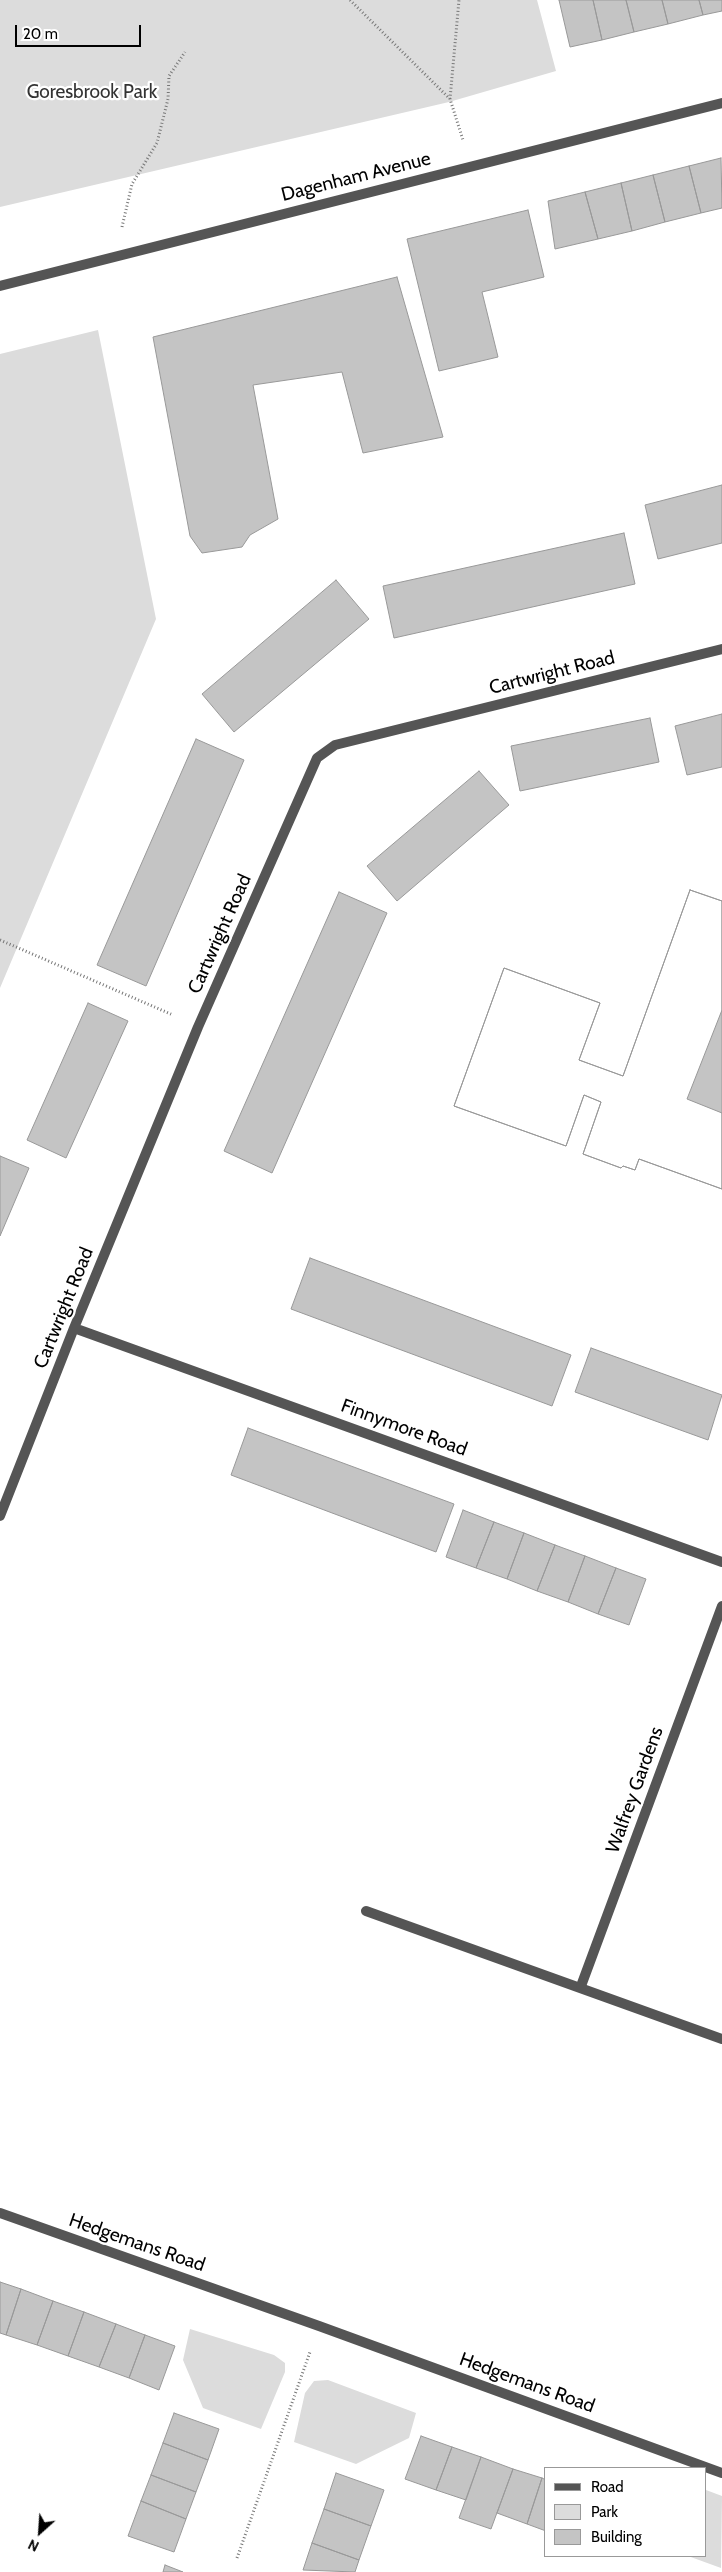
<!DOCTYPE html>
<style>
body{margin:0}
#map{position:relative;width:722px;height:2572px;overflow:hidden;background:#fff;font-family:Cabin,sans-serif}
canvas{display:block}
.legend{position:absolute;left:544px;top:2467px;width:162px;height:90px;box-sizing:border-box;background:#fff;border:1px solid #999;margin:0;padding:6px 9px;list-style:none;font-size:15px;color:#000}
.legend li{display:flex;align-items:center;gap:10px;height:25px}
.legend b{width:25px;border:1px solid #999}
.north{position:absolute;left:15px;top:2507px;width:50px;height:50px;-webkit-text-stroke:4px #fff;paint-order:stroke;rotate:206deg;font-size:14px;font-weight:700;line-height:20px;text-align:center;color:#000}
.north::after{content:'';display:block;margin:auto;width:18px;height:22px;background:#000;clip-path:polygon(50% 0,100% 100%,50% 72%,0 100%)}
.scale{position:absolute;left:15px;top:25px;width:126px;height:22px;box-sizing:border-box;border:2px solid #000;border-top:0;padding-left:6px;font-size:15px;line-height:18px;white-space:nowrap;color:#000;-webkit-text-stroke:4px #fff;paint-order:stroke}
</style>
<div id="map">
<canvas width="722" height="2572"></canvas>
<ul class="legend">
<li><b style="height:6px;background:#555"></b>Road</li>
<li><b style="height:14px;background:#dcdcdc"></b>Park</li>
<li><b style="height:14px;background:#c4c4c4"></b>Building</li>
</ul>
<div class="north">N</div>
<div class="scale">20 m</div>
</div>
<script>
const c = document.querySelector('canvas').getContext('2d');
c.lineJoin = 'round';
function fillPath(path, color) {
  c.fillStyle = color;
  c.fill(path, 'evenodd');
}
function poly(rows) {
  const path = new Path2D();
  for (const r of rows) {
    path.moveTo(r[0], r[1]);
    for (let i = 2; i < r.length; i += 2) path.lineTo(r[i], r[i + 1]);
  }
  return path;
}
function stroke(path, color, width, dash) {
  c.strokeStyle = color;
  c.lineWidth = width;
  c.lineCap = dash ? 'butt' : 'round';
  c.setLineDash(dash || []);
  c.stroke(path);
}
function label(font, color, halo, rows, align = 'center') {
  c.font = font + ' Cabin,sans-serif';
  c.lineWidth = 4.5;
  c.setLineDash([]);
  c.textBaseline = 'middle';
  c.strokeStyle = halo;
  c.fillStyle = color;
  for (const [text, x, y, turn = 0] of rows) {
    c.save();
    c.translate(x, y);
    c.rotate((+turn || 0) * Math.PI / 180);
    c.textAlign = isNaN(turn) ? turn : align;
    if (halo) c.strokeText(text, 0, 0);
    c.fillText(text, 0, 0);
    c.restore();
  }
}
const green = poly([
 [0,0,537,0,556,71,449,102,0,207],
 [98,330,156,619,0,988,0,354],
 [190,2329,274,2355,285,2363,285,2372,261,2429,203,2408,183,2360],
 [328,2380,416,2413,409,2438,356,2464,294,2442,305,2393,314,2381],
 [706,2490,722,2496,721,2568,688,2556,706,2556]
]);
const building = poly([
 [559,0,593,0,602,40,570,47,559,0],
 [593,0,626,0,634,32,602,40,593,0],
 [626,0,662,0,668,24,634,32,626,0],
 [662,0,699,0,703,15,668,24,662,0],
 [699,0,722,0,722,11,703,15,699,0],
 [721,158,722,208,701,213,689,166,721,158],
 [689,166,701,213,665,222,653,175,689,166],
 [653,175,665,222,632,231,621,183,653,175],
 [621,183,632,231,598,239,585,192,621,183],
 [585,192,598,239,555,249,548,201,585,192],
 [528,210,544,277,482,292,498,357,439,371,407,239,528,210],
 [397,277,443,437,363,453,342,372,253,385,278,519,250,535,242,547,202,553,190,536,153,337,397,277],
 [722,485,722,543,658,559,645,505,722,485],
 [624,533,635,584,394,638,383,586,624,533],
 [336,580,369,619,234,732,202,694,336,580],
 [722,714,722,767,687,775,675,726,722,714],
 [650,718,659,762,520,791,511,746,650,718],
 [196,739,244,760,146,986,97,965,196,739],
 [479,771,509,805,397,901,367,866,479,771],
 [690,890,722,901,722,1010,687,1099,722,1113,722,1189,639,1159,635,1170,623,1166,621,1168,583,1154,601,1102,584,1095,566,1146,454,1106,504,968,600,1003,579,1060,623,1076,690,890],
 [690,890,722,901,722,1189,639,1159,635,1170,623,1166,621,1168,583,1154,601,1102,584,1095,566,1146,454,1106,504,968,600,1003,579,1060,623,1076,690,890],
 [339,892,387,913,272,1173,224,1151,339,892],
 [88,1003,128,1021,66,1158,27,1140,88,1003],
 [0,1156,29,1168,0,1236,0,1156],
 [310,1258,571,1355,552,1406,291,1309,310,1258],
 [591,1348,722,1395,708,1440,575,1392,591,1348],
 [248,1428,454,1504,436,1552,231,1475,248,1428],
 [463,1510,494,1522,476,1568,446,1557,463,1510],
 [494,1522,524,1533,507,1579,476,1568,494,1522],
 [524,1533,555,1545,537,1591,507,1579,524,1533],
 [555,1545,585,1556,568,1602,537,1591,555,1545],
 [585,1556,616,1568,598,1614,568,1602,585,1556],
 [616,1568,646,1579,629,1625,598,1614,616,1568],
 [0,2282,21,2289,6,2335,0,2333,0,2282],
 [21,2289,53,2301,37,2345,6,2335,21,2289],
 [53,2301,84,2312,68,2356,37,2345,53,2301],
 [84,2312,116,2324,99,2367,68,2356,84,2312],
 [116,2324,145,2335,129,2378,99,2367,116,2324],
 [145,2335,175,2346,159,2390,129,2378,145,2335],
 [174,2413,219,2429,208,2460,163,2443,174,2413],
 [421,2436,452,2447,436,2490,405,2479,421,2436],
 [163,2443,208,2460,196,2492,151,2475,163,2443],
 [452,2447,481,2457,466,2500,436,2490,452,2447],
 [481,2457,513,2469,491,2529,459,2518,481,2457],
 [513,2469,542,2478,527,2524,497,2513,513,2469],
 [336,2473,384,2490,371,2526,324,2509,336,2473],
 [151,2475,196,2492,186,2519,141,2501,151,2475],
 [542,2478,546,2480,546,2531,527,2524,542,2478],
 [141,2501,186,2519,174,2552,128,2536,141,2501],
 [324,2509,371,2526,359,2560,312,2543,324,2509],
 [312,2543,359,2560,355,2572,303,2570,312,2543],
 [165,2565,183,2572,163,2572,165,2565]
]);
const path = poly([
 [350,0,450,99,463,140],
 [450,99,459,0],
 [122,227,132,184,157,143,168,99,169,76,185,52],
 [0,940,173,1015],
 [237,2558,310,2352]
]);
const service = poly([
 [366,1911,722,2039]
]);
const minor = poly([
 [0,286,722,103],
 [74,1328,722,1562],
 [0,1516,74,1328,198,1027,317,758,335,745,722,649],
 [581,1986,722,1606]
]);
const tertiary = poly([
 [0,2213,319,2326,722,2473]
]);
const parkNames = [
 ["Goresbrook Park",92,92]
];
const streetNames = [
 ["Dagenham Avenue",356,177,-14],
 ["Cartwright Road",552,673,-14],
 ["Cartwright Road",220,934,-66],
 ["Cartwright Road",64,1308,-68],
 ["Finnymore Road",404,1428,20],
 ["Walfrey Gardens",635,1790,-70],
 ["Hedgemans Road",137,2243,19],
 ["Hedgemans Road",527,2383,20]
];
fillPath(green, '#dcdcdc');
fillPath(building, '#c4c4c4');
stroke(building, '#999', 1);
stroke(path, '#777', 3, [1, 2.5]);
stroke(service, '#555', 10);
stroke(minor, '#555', 10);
stroke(tertiary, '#555', 10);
label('19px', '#333', '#fff', parkNames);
label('19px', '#000', '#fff', streetNames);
</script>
